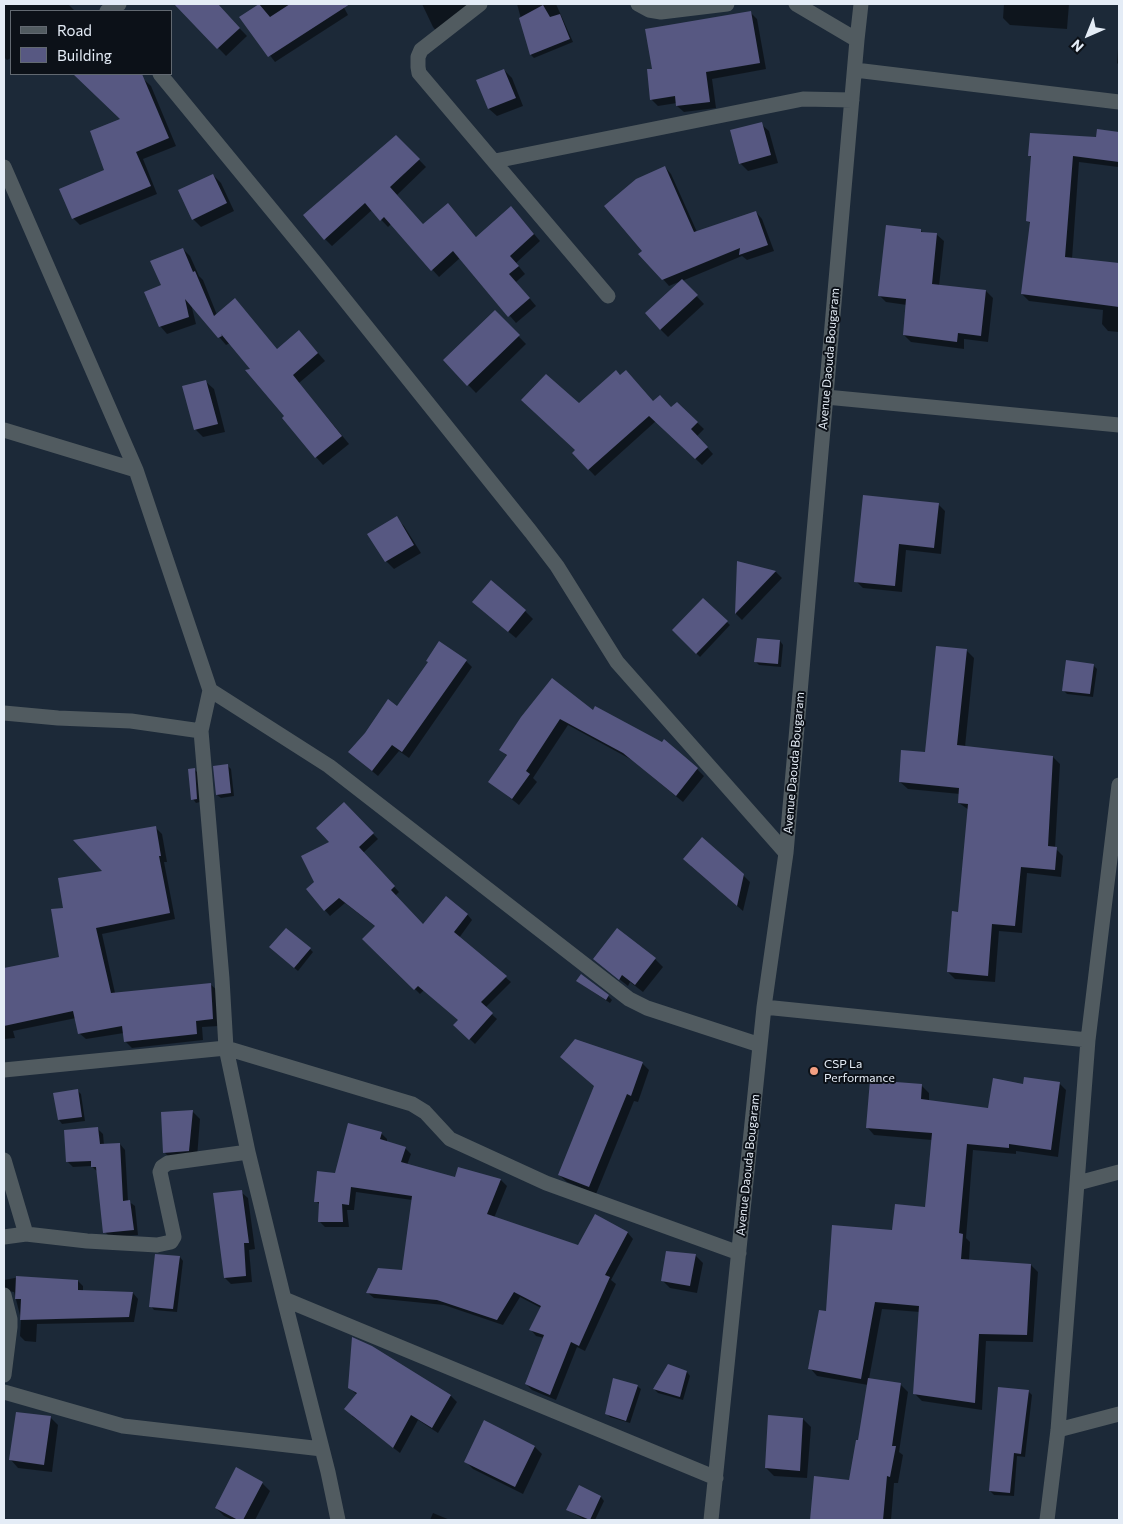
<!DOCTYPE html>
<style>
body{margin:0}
#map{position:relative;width:1123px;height:1524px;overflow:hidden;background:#1c2938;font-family:Commissioner,sans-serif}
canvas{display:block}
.frame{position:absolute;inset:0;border:5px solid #e4ecf6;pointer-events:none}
.legend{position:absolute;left:10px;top:10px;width:162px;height:65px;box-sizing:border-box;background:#0c1118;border:1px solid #626971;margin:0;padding:6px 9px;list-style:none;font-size:15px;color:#e4ecf6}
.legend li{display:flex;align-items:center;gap:10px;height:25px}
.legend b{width:25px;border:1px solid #626971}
.north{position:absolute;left:1063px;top:10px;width:50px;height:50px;-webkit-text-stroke:4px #0c1118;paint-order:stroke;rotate:224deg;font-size:14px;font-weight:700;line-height:20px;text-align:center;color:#e4ecf6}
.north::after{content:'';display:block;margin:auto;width:18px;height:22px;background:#e4ecf6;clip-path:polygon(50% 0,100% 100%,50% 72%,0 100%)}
</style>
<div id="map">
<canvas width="1123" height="1524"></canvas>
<div class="frame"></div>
<ul class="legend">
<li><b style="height:6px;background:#515b60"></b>Road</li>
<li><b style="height:14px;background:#575882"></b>Building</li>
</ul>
<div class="north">N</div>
</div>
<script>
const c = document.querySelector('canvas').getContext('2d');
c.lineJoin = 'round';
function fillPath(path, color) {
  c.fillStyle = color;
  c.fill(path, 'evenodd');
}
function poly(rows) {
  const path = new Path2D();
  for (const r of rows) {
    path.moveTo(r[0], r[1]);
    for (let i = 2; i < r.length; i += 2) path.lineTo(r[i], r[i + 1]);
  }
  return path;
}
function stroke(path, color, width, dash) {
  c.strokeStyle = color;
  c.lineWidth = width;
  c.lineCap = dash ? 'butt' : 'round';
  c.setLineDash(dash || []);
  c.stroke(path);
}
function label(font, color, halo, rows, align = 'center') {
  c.font = font + ' Commissioner,sans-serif';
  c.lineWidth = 4;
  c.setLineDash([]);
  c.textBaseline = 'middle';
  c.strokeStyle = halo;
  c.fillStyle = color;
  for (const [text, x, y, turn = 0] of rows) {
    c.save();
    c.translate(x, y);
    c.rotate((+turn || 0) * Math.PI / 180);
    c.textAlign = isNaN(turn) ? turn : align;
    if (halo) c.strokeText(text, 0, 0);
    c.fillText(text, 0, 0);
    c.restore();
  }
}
const shadow = poly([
 [4,4,61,4,62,5,68,4,75,11,11,11,11,58,7,60,4,57],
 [261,4,342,4,348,15,275,62,241,18],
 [422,4,477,4,438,33,433,27],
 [517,4,556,4,573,42,534,58,531,55],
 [1004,4,1069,4,1067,29,1010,25,1003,18],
 [220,8,247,36,226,56,199,28],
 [750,12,757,19,766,69,712,79,716,108,684,112,677,106,677,103,658,106,651,99],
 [1119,35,1119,65,1117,63],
 [504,70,512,78,523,106,497,116,489,109],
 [75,74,138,74,151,86,176,146,143,159,157,194,80,225,73,218,106,171,122,120],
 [761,124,769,131,778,163,748,171,740,163],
 [1098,132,1119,134,1119,171,1118,167,1079,162,1072,259,1119,265,1119,332,1108,331,1102,324,1103,310,1029,301,1022,294,1031,224,1028,221,1032,158,1029,155,1097,138],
 [396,136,426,167,397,195,423,226,455,212,477,238,518,215,540,241,516,263,525,274,516,282,536,306,516,323,460,258,439,277,391,224,388,227,372,210,332,246,325,239],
 [665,167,671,174,697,232,756,212,762,219,774,251,747,260,742,256,682,281,704,304,668,337,660,329,681,281,669,286,663,279,643,251],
 [213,175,221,183,234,211,201,227,193,219],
 [921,231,924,233,936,234,944,241,939,286,986,291,993,298,988,342,964,339,964,349,911,342,904,335,907,305,886,302,879,295],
 [183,249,190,256,199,276,203,280,217,315,278,350,306,339,325,361,299,383,349,444,323,465,316,457,252,370,230,343,226,345,191,304,196,324,167,334,160,326,162,286],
 [495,312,526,344,476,393,444,360],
 [206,382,214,389,225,432,203,437,195,429],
 [653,402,671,409,677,403,704,429,697,436,713,454,702,465,656,421,595,476,573,453,577,450,579,405],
 [938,504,945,511,941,554,906,550,902,592,863,588,856,581],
 [396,518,404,526,421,553,394,569,386,561],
 [738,562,776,572,782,578,742,620,736,614],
 [703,599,730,625,700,657,673,630],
 [482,610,525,611,533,619,516,638],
 [780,641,783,645,781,667,759,665,755,661],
 [966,650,974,658,965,747,1053,757,1060,764,1055,848,1063,856,1061,877,1027,873,1022,933,999,931,995,982,955,979,948,972,959,913,969,810,959,803,960,794,908,789,900,782,926,753],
 [466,661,472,667,409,758,399,751,378,776,356,758,398,708,429,662],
 [1093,665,1097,669,1093,697,1067,694,1063,690],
 [594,712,697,769,704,776,683,802,632,760,568,725,533,778,537,782,519,805,490,782,508,757,501,750,522,718],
 [227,765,231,769,234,796,221,798,217,795],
 [194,769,198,773,200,802,196,803,193,799],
 [344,804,378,839,363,853,399,892,395,896,423,925,467,914,472,920,459,938,511,982,485,1008,497,1019,475,1044,455,1025,459,1020,424,990,420,994,364,939,376,927,345,903,330,916,307,889,315,883],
 [155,827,162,834,167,862,164,862,175,919,102,934,115,993,210,984,217,990,219,1026,202,1027,203,1040,132,1048,125,1041,124,1033,86,1039,79,1033,76,1018,13,1031,15,1038,4,1039,4,969,60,958,64,909],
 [691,866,743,875,750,882,743,911],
 [310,949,313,952,298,971,274,951],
 [594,959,655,959,663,967,643,992,630,982,628,986],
 [581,976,608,996,612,1000,610,1003,581,984,577,981],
 [562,1057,642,1063,649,1070,638,1102,634,1101,596,1194,567,1182,559,1175,595,1086],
 [1059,1083,1066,1090,1058,1157,1016,1151,1016,1154,973,1150,966,1238,970,1242,969,1261,1031,1265,1038,1272,1033,1342,986,1341,982,1410,922,1401,915,1394,920,1312,882,1309,869,1379,900,1384,908,1392,899,1452,903,1455,898,1483,894,1483,891,1520,811,1520,815,1477,850,1481,860,1442,868,1385,817,1376,810,1368,828,1313,893,1231,926,1209,932,1140,874,1135,867,1127,922,1086,929,1093,929,1101,989,1109,1024,1085],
 [78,1091,81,1094,85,1121,62,1124,59,1120,55,1094],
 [192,1111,200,1119,197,1158,172,1160,165,1153],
 [98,1129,103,1134,104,1145,120,1144,125,1150,128,1201,135,1206,138,1235,110,1237,105,1232,98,1172,91,1166,73,1167,67,1161],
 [381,1133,387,1139,387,1142,405,1148,411,1154,407,1165,456,1179,459,1169,501,1180,507,1186,494,1218,579,1247,596,1216,628,1233,633,1239,611,1280,616,1284,585,1351,577,1347,556,1400,532,1390,526,1384,544,1338,536,1336,531,1330,541,1308,520,1297,503,1325,444,1305,374,1298,368,1293,403,1271,412,1200,356,1192,354,1210,347,1210,349,1227,325,1227,319,1221,320,1205,316,1201,336,1174],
 [241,1192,248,1198,255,1249,249,1250,252,1282,231,1284,225,1278],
 [695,1255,703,1263,697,1293,670,1288,663,1281],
 [180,1257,183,1261,177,1312,154,1310,151,1306],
 [20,1277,78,1281,83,1286,83,1292,133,1293,138,1299,134,1322,37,1324,36,1342,25,1341,20,1336,21,1319,14,1292,7,1291,4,1293,4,1280],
 [371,1347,451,1396,457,1402,438,1433,418,1420,400,1453,352,1416,357,1395,349,1387],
 [669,1365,687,1372,690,1376,683,1400,658,1393,654,1389],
 [637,1386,641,1389,630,1423,610,1417,606,1413],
 [1028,1391,1032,1395,1025,1457,1017,1456,1014,1496,994,1495,990,1491],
 [50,1417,58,1425,52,1472,18,1468,11,1460],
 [803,1419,811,1427,807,1478,774,1476,766,1468],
 [535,1447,542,1454,523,1494,473,1469,465,1461],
 [262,1483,270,1491,255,1520,233,1520,224,1516,216,1508],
 [580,1487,601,1497,604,1501,595,1520,585,1520,568,1510],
 [433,1513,450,1520,430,1520]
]);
const building = poly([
 [174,4,218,4,240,28,217,49],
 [259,4,270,17,290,4,350,4,268,57,239,17],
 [543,5,550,17,560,14,570,39,530,55,519,18],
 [751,11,760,63,706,72,710,102,676,106,675,96,650,100,647,69,652,69,645,29],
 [504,69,516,98,488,109,476,80],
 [73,74,142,74,169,138,136,152,151,186,72,219,59,189,104,170,90,131,120,119],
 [762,122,771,155,739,164,730,130],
 [1097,129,1119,132,1119,162,1073,156,1065,257,1119,263,1119,307,1021,294,1030,222,1026,221,1031,156,1028,156,1030,133,1096,137],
 [396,135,420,159,390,187,422,223,423,224,448,203,476,237,511,206,534,234,510,256,519,266,509,274,530,298,508,317,453,251,431,271,384,217,380,221,365,203,324,240,303,215],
 [665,166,694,232,756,211,768,245,739,255,740,248,662,280,638,254,642,251,604,206,636,179],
 [213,174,227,203,192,220,178,190],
 [886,225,921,229,921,232,937,233,932,284,986,290,981,336,958,333,957,342,903,335,906,299,878,296],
 [183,248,193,272,195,271,214,316,235,298,277,349,299,330,318,353,293,375,342,436,315,458,282,418,284,416,245,370,250,369,221,334,222,336,218,338,185,299,189,317,159,327,144,292,161,285,150,261],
 [682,279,698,295,660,330,645,313],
 [495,310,520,335,467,386,443,360],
 [616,370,620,375,626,370,653,401,660,395,671,407,677,402,698,422,691,429,708,447,695,459,649,416,588,470,572,453,575,450,521,400,546,374,579,403],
 [206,380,218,424,194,430,182,386],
 [863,495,939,503,934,548,899,544,895,586,854,582],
 [397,516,414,545,385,562,367,534],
 [737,561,776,571,735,614],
 [491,580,526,610,508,632,472,602],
 [703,598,728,621,696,654,672,630],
 [757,638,780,640,778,664,754,662],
 [439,641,467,660,402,752,392,745,372,771,348,752,365,733,388,699,397,706,428,662,426,661],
 [936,646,967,649,957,745,1053,756,1048,846,1057,847,1055,870,1021,867,1015,926,992,924,988,976,947,972,952,911,958,912,968,804,958,803,959,788,899,782,901,750,925,752],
 [1066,660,1094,664,1090,694,1062,691],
 [552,678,593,710,595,706,662,742,664,739,698,768,676,796,623,753,560,719,526,771,530,774,512,799,488,782,507,755,499,750,521,717],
 [228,764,231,793,216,795,213,766],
 [195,768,197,799,191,800,188,769],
 [344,802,374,833,359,847,395,886,391,890,423,924,446,896,468,914,454,932,507,976,481,1002,493,1013,469,1040,453,1025,458,1020,418,986,414,990,362,939,375,926,339,898,324,911,306,889,314,882,301,856,329,842,316,828],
 [156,826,161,856,159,856,170,913,96,928,111,993,211,983,213,1019,196,1021,197,1034,124,1042,122,1026,78,1034,73,1011,4,1026,4,968,59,957,51,909,63,908,58,878,102,871,73,840],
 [702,837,744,874,737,906,683,859],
 [286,928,311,948,294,968,269,947],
 [617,928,656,958,635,985,622,975,619,980,593,959],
 [581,974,609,995,606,1000,576,981],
 [575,1039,643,1062,631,1096,627,1094,589,1187,558,1175,594,1086,560,1057],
 [1024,1077,1060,1082,1051,1150,1009,1144,1009,1148,967,1144,959,1233,963,1234,961,1259,1031,1264,1027,1335,979,1334,975,1403,913,1394,919,1306,875,1302,861,1379,808,1369,819,1310,826,1311,832,1225,892,1230,895,1204,925,1207,932,1133,866,1128,870,1080,922,1084,921,1099,988,1108,993,1078,1023,1084],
 [78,1089,82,1117,58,1120,53,1093],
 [193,1110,189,1151,163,1153,161,1112],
 [348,1123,382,1132,380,1139,406,1147,401,1162,455,1177,458,1167,501,1179,487,1214,578,1245,595,1214,628,1232,605,1275,610,1277,579,1346,571,1342,550,1395,525,1384,544,1335,529,1330,541,1306,514,1292,497,1320,437,1300,366,1293,378,1268,402,1270,412,1196,351,1187,349,1205,342,1204,343,1222,318,1222,319,1202,314,1202,317,1171,335,1173],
 [98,1127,100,1144,120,1143,123,1201,130,1200,134,1230,103,1233,96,1167,91,1167,91,1161,66,1162,64,1130],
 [242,1190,249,1243,244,1243,246,1276,224,1278,213,1193],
 [666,1251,696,1254,690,1286,661,1281],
 [155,1254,180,1256,173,1309,149,1307],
 [16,1276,78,1280,78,1290,133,1292,129,1317,20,1320,21,1299,15,1299],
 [352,1337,372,1346,451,1395,432,1428,411,1415,393,1448,344,1409,357,1393,348,1388],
 [668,1364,687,1371,680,1397,653,1389],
 [613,1378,638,1385,626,1421,605,1414],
 [868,1378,901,1383,892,1446,896,1446,890,1477,887,1476,883,1520,810,1520,814,1476,849,1480,856,1440,858,1440],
 [998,1387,1029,1390,1021,1454,1014,1453,1010,1493,989,1491],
 [16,1412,51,1416,44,1465,9,1460],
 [768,1415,803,1418,800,1471,765,1468],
 [484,1420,535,1446,515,1487,464,1462],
 [236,1467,263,1482,243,1520,238,1520,215,1508],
 [579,1485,601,1496,590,1520,566,1510]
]);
const minor = poly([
 [480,4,421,50,418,57,418,67,419,73,608,296],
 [638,4,649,10,661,12,727,4],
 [796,4,857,40],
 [107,11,119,4],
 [855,70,1119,102],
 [160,74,317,265,531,532,557,566,617,662,786,853],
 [495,161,803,99,852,100],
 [4,167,136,470,210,690,329,766,629,999,647,1008,760,1045],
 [826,397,1119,425],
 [4,430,136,470],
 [4,713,58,718,131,721,201,731],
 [764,1007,1088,1040],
 [4,1070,226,1048,222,979,201,731,210,690],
 [4,1160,26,1234,87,1241,157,1245,171,1242,174,1237,160,1172,162,1167,168,1163,248,1152],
 [1078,1183,1119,1172],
 [4,1237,26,1234],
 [4,1295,10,1319,10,1327,4,1375],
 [284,1299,248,1152,226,1048,412,1104,425,1112,450,1139,546,1183,739,1253],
 [4,1392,123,1426,322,1449],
 [1058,1430,1119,1414],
 [338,1520,328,1472,284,1299,716,1478],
 [711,1520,764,1007,786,853,857,40,861,4],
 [1047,1520,1058,1430,1088,1040,1119,785]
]);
const markers = [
 [814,1071,5,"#f39f82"]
];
const streetNames = [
 ["Avenue Daouda Bougaram",829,359,-85],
 ["Avenue Daouda Bougaram",794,763,-85],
 ["Avenue Daouda Bougaram",748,1165,-84]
];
const poiNames = [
 ["CSP La",824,1064],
 ["Performance",824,1078]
];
fillPath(shadow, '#0007');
fillPath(building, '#575882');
stroke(minor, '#515b60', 15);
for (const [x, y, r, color] of markers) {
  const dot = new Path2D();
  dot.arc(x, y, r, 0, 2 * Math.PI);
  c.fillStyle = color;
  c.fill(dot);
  stroke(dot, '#0c1118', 2);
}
label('12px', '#e4ecf6', '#0c1118', streetNames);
label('12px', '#e4ecf6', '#0c1118', poiNames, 'left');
</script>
